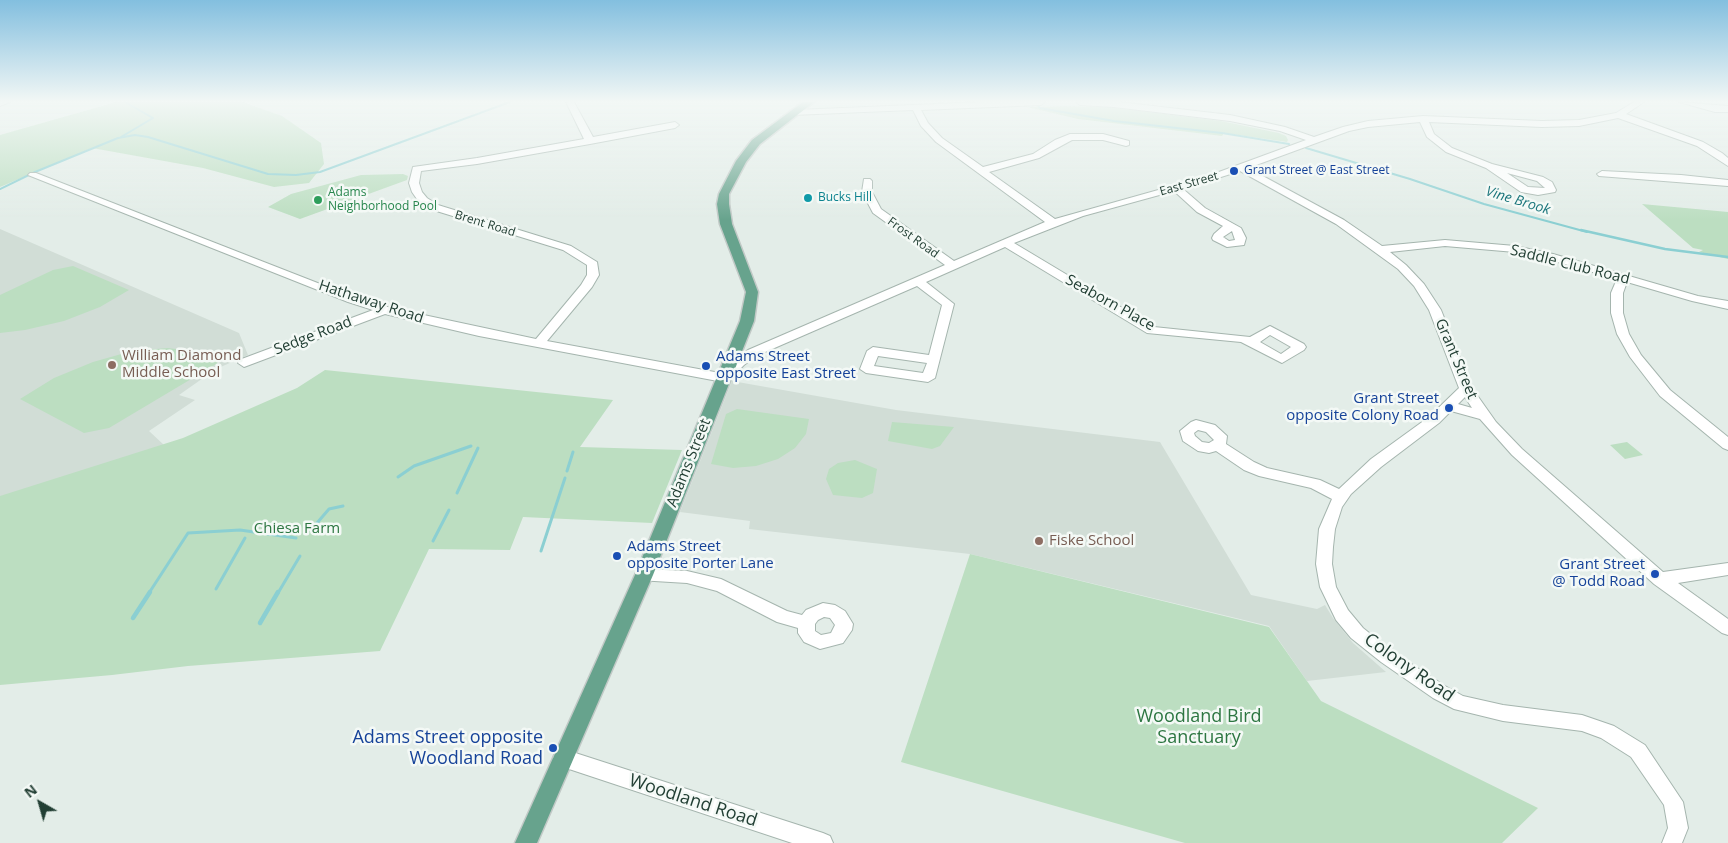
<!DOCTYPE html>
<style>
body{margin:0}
#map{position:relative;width:1728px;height:843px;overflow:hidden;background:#e3ede8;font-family:"Open Sans",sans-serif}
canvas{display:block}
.north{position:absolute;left:15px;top:778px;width:50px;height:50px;-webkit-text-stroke:4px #f4f9f6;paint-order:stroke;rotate:322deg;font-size:14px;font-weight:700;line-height:20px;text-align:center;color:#223f34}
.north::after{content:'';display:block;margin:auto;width:18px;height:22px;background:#223f34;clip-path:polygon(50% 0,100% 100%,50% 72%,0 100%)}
</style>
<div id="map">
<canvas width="1728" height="843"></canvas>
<div class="north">N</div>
</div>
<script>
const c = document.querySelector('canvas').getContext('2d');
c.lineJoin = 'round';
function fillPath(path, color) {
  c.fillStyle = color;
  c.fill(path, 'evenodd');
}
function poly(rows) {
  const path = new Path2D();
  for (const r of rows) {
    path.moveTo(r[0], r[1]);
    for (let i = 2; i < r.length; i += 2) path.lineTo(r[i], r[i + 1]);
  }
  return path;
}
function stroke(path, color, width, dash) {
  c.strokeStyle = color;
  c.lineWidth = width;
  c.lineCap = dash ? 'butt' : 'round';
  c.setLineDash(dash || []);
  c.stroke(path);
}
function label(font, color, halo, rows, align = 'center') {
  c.font = font + ' "Open Sans",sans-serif';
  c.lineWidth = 5;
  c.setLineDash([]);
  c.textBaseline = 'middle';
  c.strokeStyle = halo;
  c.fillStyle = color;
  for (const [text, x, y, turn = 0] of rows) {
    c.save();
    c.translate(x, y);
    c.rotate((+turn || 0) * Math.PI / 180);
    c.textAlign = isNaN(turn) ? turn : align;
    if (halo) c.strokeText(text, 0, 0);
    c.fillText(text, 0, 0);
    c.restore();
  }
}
const built = poly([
 [0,229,239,333,248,355,216,369,179,395,195,400,149,431,164,445,0,498],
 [732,381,896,410,1160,442,1251,595,1317,609,1325,605,1333,618,1353,643,1386,672,1307,681,1269,626,970,554,749,529,750,521,680,512]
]);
const green = poly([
 [116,102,243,102,282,116,321,143,324,164,309,183,274,187,203,168,92,148,0,187,0,135],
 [1065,106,1109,107,1221,121,1279,133,1286,136,1288,140,1287,142,1224,133,1222,136,1214,135,1078,119,1027,107],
 [403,174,408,176,407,180,300,219,268,207,291,194,361,175],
 [1642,204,1728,212,1728,259,1699,252,1703,250,1693,248],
 [73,266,129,290,100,307,64,321,25,330,0,333,0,295,53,270],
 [168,348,198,352,218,363,109,428,84,433,20,399,54,378,93,362,132,351],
 [325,370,613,400,580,447,682,450,652,523,523,517,510,550,429,549,380,651,188,666,112,675,0,685,0,496,183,438,297,388],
 [737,409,809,419,806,434,795,448,778,459,756,466,733,468,711,464,726,414],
 [892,422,954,427,940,446,932,449,888,441],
 [1627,442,1643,455,1625,459,1610,445],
 [855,460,877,469,873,493,862,498,833,495,826,479,829,469,838,463],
 [970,554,1269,627,1321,701,1538,808,1502,843,1185,843,901,762]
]);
const streamFar3 = poly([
 [1037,105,1040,108,1114,121,1222,133,1289,144],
 [121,137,153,118,125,102],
 [1306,148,1410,179,1484,204,1587,232],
 [0,189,35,172,118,138,135,135,148,137,268,174,296,175,320,172,510,102]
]);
const streamFar2 = poly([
 [1581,230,1665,249,1728,257]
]);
const streamFar1 = poly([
 [567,471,573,452],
 [398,477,414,466,471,446],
 [457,493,478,448],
 [311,530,329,509,343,506],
 [433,541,449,510],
 [541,551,565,478],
 [216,589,245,538],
 [149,593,188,533,240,530,296,538],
 [278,593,300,556]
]);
const stream = poly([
 [133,618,150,592],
 [260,623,278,592]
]);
const minor = poly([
 [0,102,10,102,0,106,0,102],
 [566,102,574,102,593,137,675,122,679,125,675,128,590,144,477,164,421,171,419,183,422,192,427,198,438,205,571,246,597,262,599,275,592,287,547,341,720,373,734,359,748,350,945,265,873,213,862,192,864,179,870,179,872,181,872,192,881,209,954,261,1045,222,936,142,921,126,913,110,792,115,791,113,795,110,983,102,1045,102,1041,105,921,110,928,123,942,138,983,167,1033,154,1055,140,1070,134,1103,134,1129,141,1129,145,1126,146,1103,140,1072,140,1039,158,989,172,1055,219,1208,176,1306,140,1280,131,1230,121,1114,107,1080,105,1076,102,1119,102,1230,115,1285,127,1314,137,1343,127,1368,121,1423,116,1542,121,1579,120,1616,113,1634,102,1644,102,1626,114,1703,142,1722,153,1728,158,1728,166,1697,146,1618,118,1579,126,1542,127,1429,122,1434,134,1452,148,1492,164,1543,177,1552,182,1556,190,1555,192,1538,195,1521,192,1486,168,1446,152,1427,137,1420,122,1368,127,1349,131,1248,168,1344,220,1382,246,1445,240,1515,246,1553,254,1698,296,1728,301,1728,309,1692,301,1627,282,1623,293,1623,313,1629,334,1641,355,1670,390,1728,437,1728,450,1723,448,1660,396,1630,357,1617,334,1611,313,1611,293,1617,279,1547,259,1515,252,1445,246,1390,252,1406,265,1424,284,1441,310,1472,388,1496,422,1522,449,1663,572,1728,563,1728,575,1678,583,1728,619,1728,635,1722,633,1654,584,1512,455,1480,419,1451,411,1439,423,1381,467,1351,494,1342,507,1335,529,1333,547,1332,564,1336,587,1348,610,1363,628,1393,652,1445,686,1463,696,1503,705,1582,715,1614,726,1645,745,1683,802,1688,828,1682,843,1662,843,1668,828,1664,805,1631,757,1601,738,1582,731,1503,721,1454,709,1433,698,1381,662,1351,638,1336,620,1320,587,1316,564,1319,529,1332,499,1311,488,1259,476,1244,470,1216,451,1209,453,1198,451,1183,441,1180,431,1191,422,1196,420,1215,425,1227,436,1226,444,1254,462,1267,468,1320,480,1339,489,1371,459,1429,417,1459,388,1429,310,1414,286,1398,269,1336,224,1240,171,1183,189,1205,208,1241,228,1246,238,1244,245,1227,247,1213,240,1212,238,1214,234,1223,226,1197,212,1174,191,1083,216,1014,243,1154,327,1250,337,1270,326,1304,344,1306,347,1304,350,1282,363,1241,342,1147,333,1005,247,926,282,954,304,935,378,928,382,866,373,860,369,867,351,873,347,929,355,942,305,917,286,756,356,744,365,728,381,723,382,479,336,385,314,244,367,238,363,239,360,373,310,348,302,28,175,30,173,36,173,356,298,391,308,536,339,581,285,587,275,587,265,563,250,430,209,419,202,412,192,409,183,413,167,477,158,584,139,566,102],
 [1507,173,1537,181,1545,188,1528,187,1507,173],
 [1232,231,1235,240,1229,241,1223,237,1232,231],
 [1270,335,1291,347,1281,354,1260,342,1270,335],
 [878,356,927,363,923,373,874,366,878,356],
 [1465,397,1472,408,1458,404,1465,397],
 [1198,430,1206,432,1214,440,1209,443,1202,442,1195,436,1194,433,1198,430],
 [1679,102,1728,106,1728,112,1715,112,1679,102],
 [1602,171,1681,175,1728,180,1728,186,1599,176,1597,174,1602,171],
 [644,569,687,571,721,579,787,611,802,615,806,610,823,603,835,605,845,611,853,624,852,630,843,643,820,649,804,642,798,633,798,628,777,622,717,591,687,583,638,580,636,575,638,570,644,569],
 [824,617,830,618,835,625,831,633,821,635,815,631,815,624,818,620,824,617],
 [563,749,823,833,830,836,833,843,792,843,563,767,556,764,553,758,556,752,563,749]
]);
const major = poly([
 [803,102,814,102,760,144,746,162,729,194,729,204,732,224,758,292,754,321,653,575,537,843,515,843,635,575,740,321,746,292,720,224,717,204,719,194,736,161,752,140,803,102]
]);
const markers = [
 [1234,171,5,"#1a4fb4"],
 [808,198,5,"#0f9aa8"],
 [318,200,5,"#2e9e5b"],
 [112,365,5,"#8d6e63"],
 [706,366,5,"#1a4fb4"],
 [1449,408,5,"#1a4fb4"],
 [1039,541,5,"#8d6e63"],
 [617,556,5,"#1a4fb4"],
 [1655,574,5,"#1a4fb4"],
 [553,748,5,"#1a4fb4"]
];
const farTransitnames = [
 ["Grant Street @ East Street",1244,171]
];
const farStreetnames = [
 ["East Street",1189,184,-16],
 ["Brent Road",485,224,17],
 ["Frost Road",913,238,36]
];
const farLeisurenames = [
 ["Adams",328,193],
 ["Neighborhood Pool",328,207]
];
const farCulturenames = [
 ["Bucks Hill",818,198]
];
const farWaternames = [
 ["Vine Brook",1518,201,17]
];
const streetNames = [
 ["Saddle Club Road",1570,265,14],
 ["Hathaway Road",371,302,18],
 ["Seaborn Place",1110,303,29],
 ["Sedge Road",313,336,-21],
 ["Grant Street",1456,359,67],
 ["Adams Street",689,463,-68]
];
const educationNames = [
 ["William Diamond",122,356],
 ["Middle School",122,373],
 ["Fiske School",1049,541]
];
const transitNames = [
 ["Adams Street",716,357],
 ["opposite East Street",716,374],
 ["Grant Street",1439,399,"right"],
 ["opposite Colony Road",1439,416,"right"],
 ["Adams Street",627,547],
 ["opposite Porter Lane",627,564],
 ["Grant Street",1645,565,"right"],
 ["@ Todd Road",1645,582,"right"]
];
const parkNames = [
 ["Chiesa Farm",297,529]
];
const nearStreetnames = [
 ["Colony Road",1409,668,35],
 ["Woodland Road",693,801,18]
];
const nearParknames = [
 ["Woodland Bird",1199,717],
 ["Sanctuary",1199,738]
];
const nearTransitnames = [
 ["Adams Street opposite",543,738],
 ["Woodland Road",543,759]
];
fillPath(built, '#d1ddd6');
fillPath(green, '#bcdec1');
stroke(streamFar3, '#8bcfd2', 2);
stroke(streamFar2, '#8bcfd2', 2.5);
stroke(streamFar1, '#8bcfd2', 3);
stroke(stream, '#8bcfd2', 4.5);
stroke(minor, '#a5b5ae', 2);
stroke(major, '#c1c9c6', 3);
fillPath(minor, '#fff');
fillPath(major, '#67a38d');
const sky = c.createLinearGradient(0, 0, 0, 220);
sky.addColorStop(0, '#83bfdf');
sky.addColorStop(0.46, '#f2f7f5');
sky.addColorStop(1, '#f2f7f500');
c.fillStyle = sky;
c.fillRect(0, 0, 1728, 220);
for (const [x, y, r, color] of markers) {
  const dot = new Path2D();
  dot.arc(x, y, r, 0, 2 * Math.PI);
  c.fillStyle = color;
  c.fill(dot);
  stroke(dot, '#f4f9f6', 2);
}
label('12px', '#164399', '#f4f9f6', farTransitnames, 'left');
label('12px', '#223f34', '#f4f9f6', farStreetnames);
label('12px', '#27864d', '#f4f9f6', farLeisurenames, 'left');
label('12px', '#0d838f', '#f4f9f6', farCulturenames, 'left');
label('italic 14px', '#1c767c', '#f4f9f6', farWaternames);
label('15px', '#223f34', '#f4f9f6', streetNames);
label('15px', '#785e54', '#f4f9f6', educationNames, 'left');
label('15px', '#164399', '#f4f9f6', transitNames, 'left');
label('15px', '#2c7641', '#f4f9f6', parkNames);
label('18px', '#223f34', '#f4f9f6', nearStreetnames);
label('18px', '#2c7641', '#f4f9f6', nearParknames);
label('18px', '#164399', '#f4f9f6', nearTransitnames, 'right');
</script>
